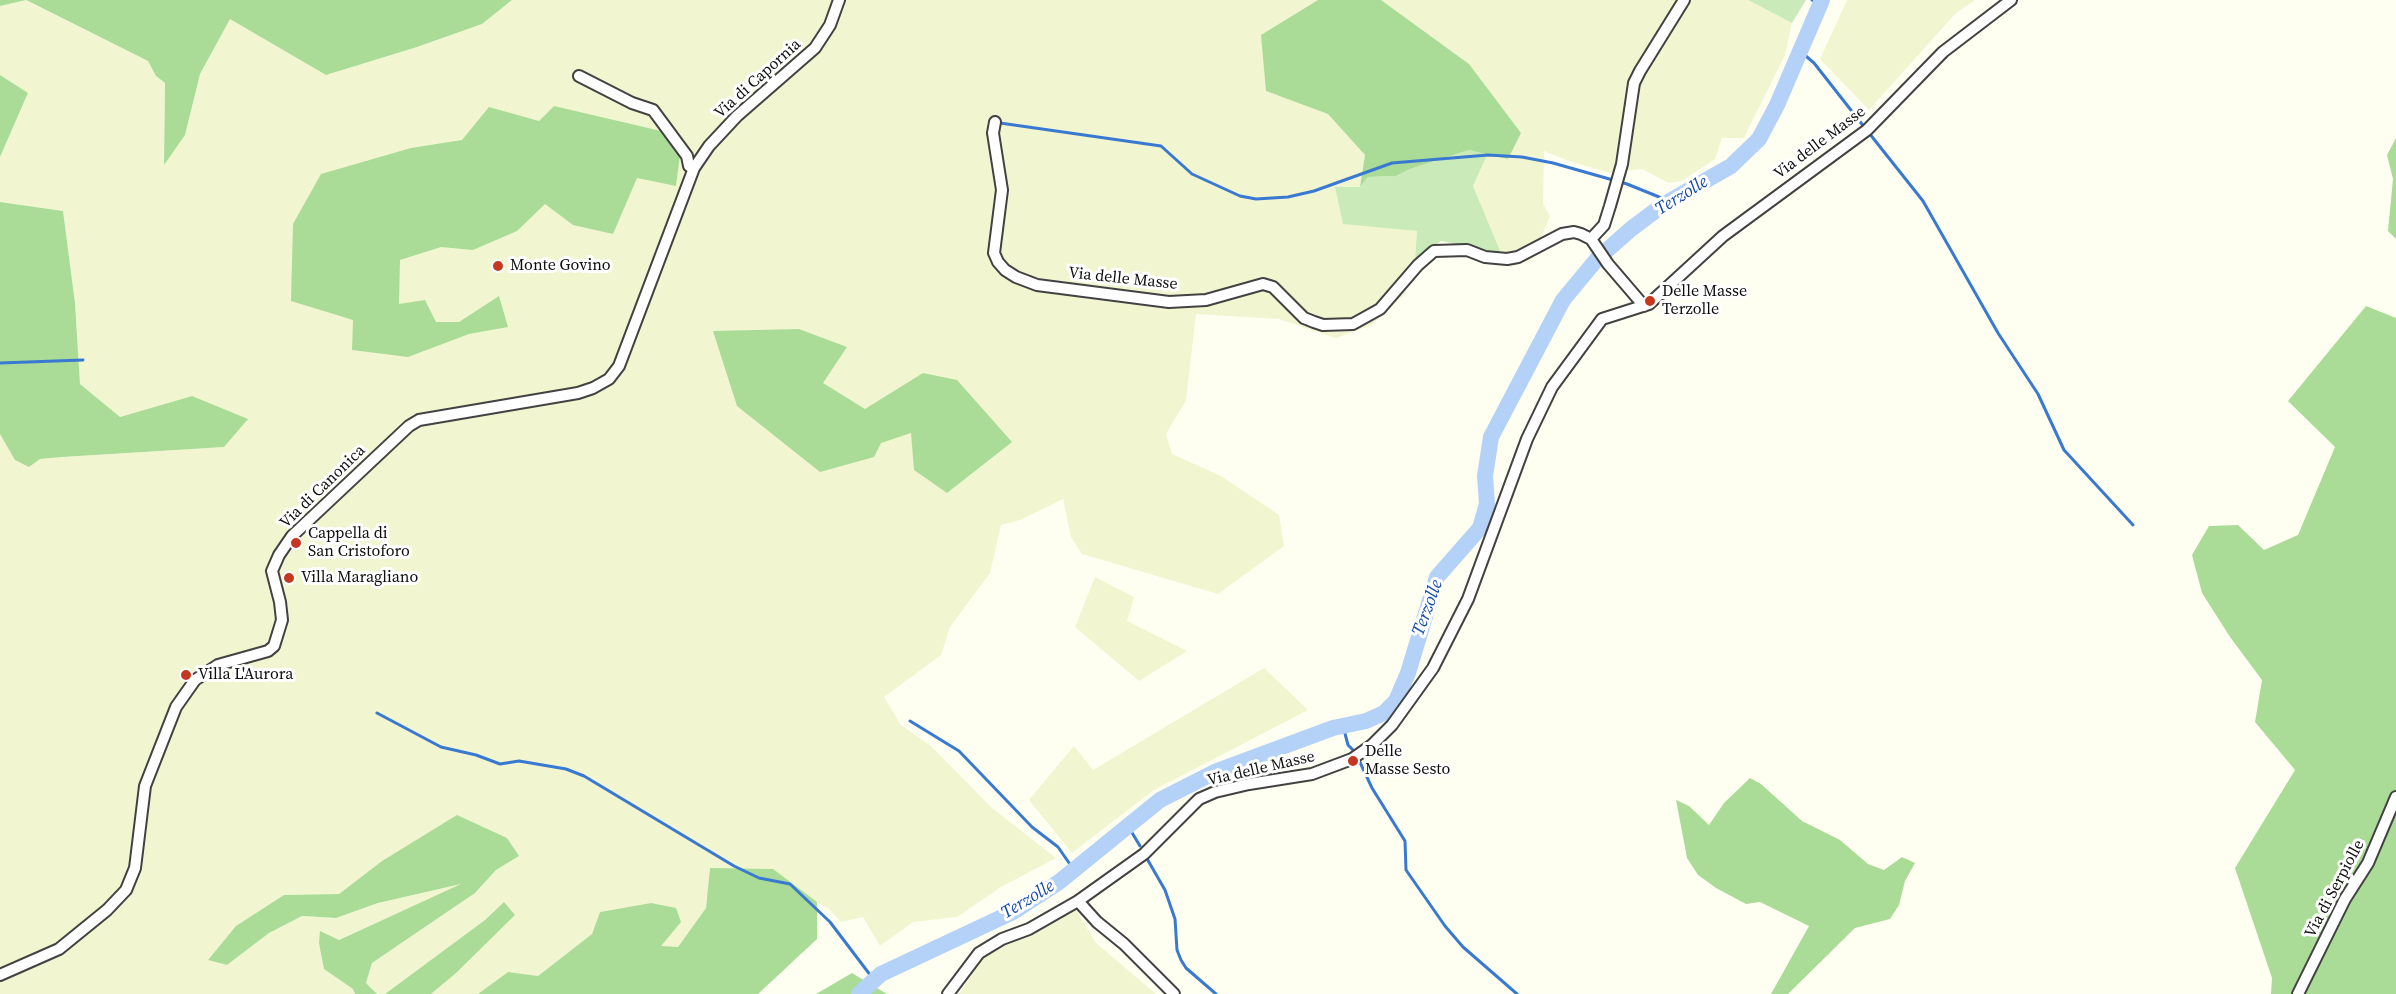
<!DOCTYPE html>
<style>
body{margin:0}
canvas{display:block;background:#fffff1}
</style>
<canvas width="2396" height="994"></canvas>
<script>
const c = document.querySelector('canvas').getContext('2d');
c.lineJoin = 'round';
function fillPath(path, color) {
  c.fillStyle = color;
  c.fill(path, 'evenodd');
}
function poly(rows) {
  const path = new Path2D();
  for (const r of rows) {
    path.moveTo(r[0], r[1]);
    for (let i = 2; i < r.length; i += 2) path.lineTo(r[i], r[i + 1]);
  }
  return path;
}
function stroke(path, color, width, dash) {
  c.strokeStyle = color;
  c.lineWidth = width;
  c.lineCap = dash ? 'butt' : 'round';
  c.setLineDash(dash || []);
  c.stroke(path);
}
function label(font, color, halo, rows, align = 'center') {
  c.font = font + ' "Source Serif 4",serif';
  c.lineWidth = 6;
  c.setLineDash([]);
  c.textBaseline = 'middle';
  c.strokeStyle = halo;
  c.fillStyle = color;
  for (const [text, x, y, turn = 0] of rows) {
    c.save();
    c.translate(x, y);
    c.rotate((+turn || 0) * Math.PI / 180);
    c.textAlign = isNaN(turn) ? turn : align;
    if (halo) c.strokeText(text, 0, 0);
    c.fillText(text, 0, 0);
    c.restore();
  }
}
const farmland = poly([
 [25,0,148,61,156,76,165,83,164,164,185,135,200,74,230,18,326,75,417,47,482,24,512,0,1318,0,1266,91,1328,113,1365,155,1360,187,1336,187,1364,225,1417,231,1415,259,1405,294,1372,325,1336,338,1279,319,1196,314,1186,400,1166,434,1172,454,1221,476,1279,515,1284,546,1218,594,1082,554,1071,537,1063,499,1020,520,1001,525,990,573,950,627,941,655,884,697,901,725,931,746,992,808,1056,858,1001,887,957,917,913,922,880,946,863,917,841,922,829,909,817,902,710,868,706,908,678,947,660,947,651,903,600,912,592,934,538,976,508,972,478,994,431,994,456,973,514,915,504,902,485,920,385,994,377,994,366,983,372,963,475,893,496,870,519,856,457,816,382,861,339,894,284,895,209,960,227,965,269,933,302,916,336,918,378,903,466,883,338,940,320,931,324,968,353,989,355,994,0,994,0,434,29,467,40,459,62,457,224,447,192,396,120,417,80,384,75,303,63,211,0,202,0,157,28,94,0,75,0,6],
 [1381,0,1748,0,1792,23,1785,55,1744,138,1722,138,1715,159,1682,181,1669,183,1642,169,1610,173,1569,161,1544,151,1543,204,1550,216,1532,260,1509,267,1501,253,1473,186,1488,153,1508,159,1469,64],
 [1847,0,1975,0,1956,13,1869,110,1820,59],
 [1095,577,1134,597,1127,621,1187,651,1139,681,1075,627],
 [1264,668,1308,710,1154,790,1072,853,1029,800,1074,746,1093,770],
 [1075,908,1096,943,1156,994,959,994,983,958]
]);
const green = poly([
 [1748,0,1806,0,1792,23],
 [1469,150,1488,153,1473,186,1501,253,1441,241,1415,259,1417,231,1343,224,1335,187,1360,187,1368,177,1396,176,1410,169]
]);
const forest = poly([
 [0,0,512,0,482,24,417,47,326,75,230,19,200,74,185,135,164,165,165,83,156,76,148,61,26,0,0,6],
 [1318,0,1381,0,1469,64,1521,133,1508,159,1469,150,1410,169,1396,176,1368,177,1360,187,1365,155,1328,114,1266,91,1261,35],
 [0,75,28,93,0,157],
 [554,106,661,131,680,155,676,186,637,178,613,234,573,225,545,204,517,231,473,250,441,247,400,260,399,304,425,300,436,322,459,322,499,296,508,327,469,334,408,357,352,350,353,320,291,301,293,224,321,174,411,148,462,140,489,107,539,121],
 [2396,138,2396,239,2388,231,2393,179,2387,155],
 [0,202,63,211,75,303,80,384,120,417,192,396,248,419,224,447,62,457,40,459,29,467,15,460,0,434],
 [2366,306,2396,318,2396,994,2271,994,2272,978,2235,868,2295,770,2255,722,2262,680,2230,637,2202,593,2192,555,2209,526,2238,525,2264,550,2298,535,2335,447,2288,401],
 [799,329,847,347,823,383,865,409,923,373,957,380,1012,442,947,493,914,470,911,433,881,443,874,457,820,472,737,406,713,331],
 [1750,778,1761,784,1802,821,1840,840,1868,864,1884,870,1902,857,1915,863,1905,881,1899,905,1890,919,1855,928,1788,994,1771,994,1809,926,1760,902,1746,904,1716,888,1698,875,1687,858,1676,800,1689,806,1709,825,1724,803],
 [457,815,507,838,519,856,496,870,475,893,372,963,366,983,377,994,355,994,353,989,324,969,319,943,320,931,339,940,461,884,378,903,336,918,302,916,269,933,227,965,208,960,236,926,284,895,339,894,382,861],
 [710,868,773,869,817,902,817,939,758,994,478,994,508,972,538,976,592,934,600,912,651,903,676,908,681,922,661,946,678,947,706,908],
 [504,902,515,915,456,973,431,994,385,994,485,920],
 [852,973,887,994,816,994]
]);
const stream = poly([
 [1812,0,1820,4],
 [1800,51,1814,63,1865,128],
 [1000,123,1161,146,1192,174,1240,196,1256,199,1288,197,1314,191,1392,163,1488,155,1522,157,1553,163,1627,184,1669,201],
 [1869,133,1923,201,1998,333,2038,394,2064,450,2133,525],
 [0,363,83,360],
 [377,713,441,747,476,755,500,764,519,761,566,769,584,776,734,866,759,878,790,884,830,922,874,980],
 [910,721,959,751,1032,827,1058,847,1074,870],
 [1343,726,1348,745,1355,752],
 [1358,758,1372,788,1405,841,1406,870,1445,926,1463,947,1517,994],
 [1128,826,1140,846],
 [1146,857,1165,890,1175,919,1177,950,1181,960,1186,968,1216,994]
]);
const river = poly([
 [859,994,881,974,1013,912,1059,882,1160,800,1217,771,1333,728,1366,721,1384,713,1396,701,1408,673,1437,577,1480,528,1487,504,1485,476,1491,437,1563,300,1597,259,1631,229,1663,205,1731,166,1759,139,1777,105,1822,0]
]);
const minor = poly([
 [579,76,632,103,653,110,687,156,689,166,694,168],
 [995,122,993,133,1002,190,994,253,998,262,1005,270,1016,277,1037,285,1169,302,1206,300,1263,284,1273,287,1304,318,1314,322,1323,325,1353,324,1380,309,1418,265,1434,251,1467,250,1485,257,1507,259,1518,257,1562,234,1574,232,1581,234,1591,239,1608,264,1644,306],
 [1591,239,1604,225,1610,206,1622,164,1634,83,1640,71,1684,0],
 [1078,901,1097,922,1124,944,1174,994],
 [0,975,59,949,107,910,126,890,135,868,145,786,176,707,195,680,218,665,268,651,274,646,282,620,280,602,272,571,279,555,292,536,409,426,419,420,578,393,593,388,609,379,619,366,694,168,709,146,737,116,815,48,830,25,839,0],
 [948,994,979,953,1002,939,1029,929,1078,901,1144,854,1199,799,1215,792,1249,784,1312,774,1352,759,1372,745,1392,725,1433,668,1468,599,1527,439,1552,387,1602,319,1649,304,1723,236,1867,130,1943,52,2011,0],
 [2298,994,2345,899,2368,863,2396,797]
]);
const markers = [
 [498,266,6,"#c43822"],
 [1650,301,6,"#c43822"],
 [296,543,6,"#c43822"],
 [289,578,6,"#c43822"],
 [186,675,6,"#c43822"],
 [1353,761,6,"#c43822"]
];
const streetNames = [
 ["Via di Capornia",758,79,-42],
 ["Via delle Masse",1820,143,-37],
 ["Via delle Masse",1123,279,6],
 ["Via di Canonica",323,487,-44],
 ["Via delle Masse",1261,769,-13],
 ["Via di Serpiolle",2335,889,-62]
];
const poiNames = [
 ["Monte Govino",510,266],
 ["Delle Masse",1662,292],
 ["Terzolle",1662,310],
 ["Cappella di",308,534],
 ["San Cristoforo",308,552],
 ["Villa Maragliano",301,578],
 ["Villa L'Aurora",198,675],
 ["Delle",1365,752],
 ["Masse Sesto",1365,770]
];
const waterNames = [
 ["Terzolle",1682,196,-32],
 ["Terzolle",1428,608,-70],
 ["Terzolle",1028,900,-31]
];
fillPath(farmland, '#f2f6d0');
fillPath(green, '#caebb9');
fillPath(forest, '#aadc98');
stroke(stream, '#3979d1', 3);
stroke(river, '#b4d2f8', 16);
stroke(minor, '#424242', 14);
stroke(minor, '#fff', 10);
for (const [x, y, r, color] of markers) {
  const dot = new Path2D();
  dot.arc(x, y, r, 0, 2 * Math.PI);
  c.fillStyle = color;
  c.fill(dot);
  stroke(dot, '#fff', 2);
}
label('16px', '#0f0f0f', '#fff', streetNames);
label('16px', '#0f0f0f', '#fff', poiNames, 'left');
label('italic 18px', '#144ba5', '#fff', waterNames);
</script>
